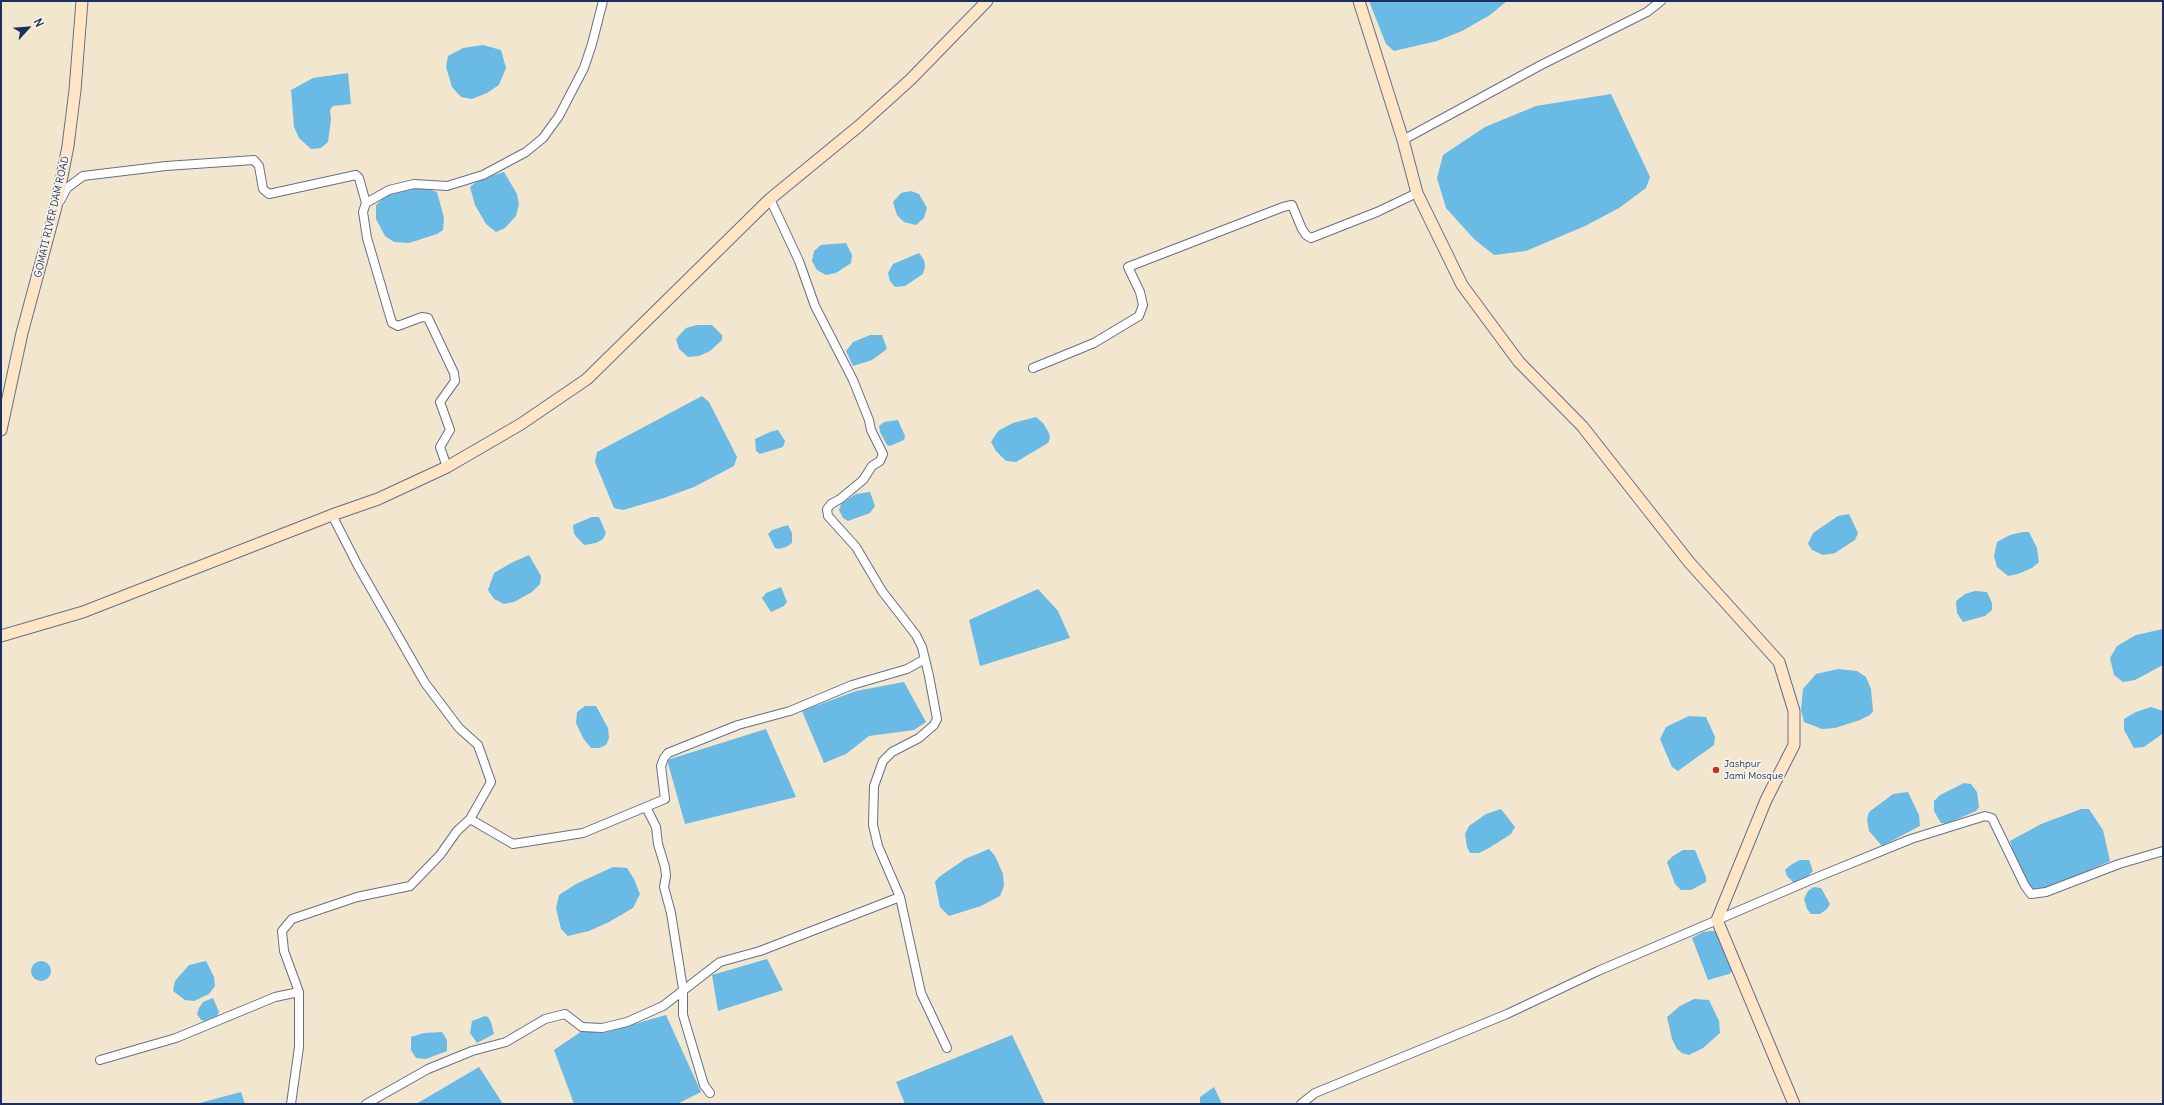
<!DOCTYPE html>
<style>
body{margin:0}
#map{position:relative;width:2164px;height:1105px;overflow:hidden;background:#f3e6cf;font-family:Delius,sans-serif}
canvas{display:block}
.frame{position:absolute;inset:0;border:2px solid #1b2f5e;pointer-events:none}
.north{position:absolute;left:8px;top:8px;width:40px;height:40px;-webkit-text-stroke:3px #f7f3e8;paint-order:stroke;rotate:64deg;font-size:11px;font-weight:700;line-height:16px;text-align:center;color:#1b2f5e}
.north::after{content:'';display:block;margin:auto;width:14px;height:18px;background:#1b2f5e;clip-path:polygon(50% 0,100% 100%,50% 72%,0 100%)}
</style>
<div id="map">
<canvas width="2164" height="1105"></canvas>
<div class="frame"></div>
<div class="north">N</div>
</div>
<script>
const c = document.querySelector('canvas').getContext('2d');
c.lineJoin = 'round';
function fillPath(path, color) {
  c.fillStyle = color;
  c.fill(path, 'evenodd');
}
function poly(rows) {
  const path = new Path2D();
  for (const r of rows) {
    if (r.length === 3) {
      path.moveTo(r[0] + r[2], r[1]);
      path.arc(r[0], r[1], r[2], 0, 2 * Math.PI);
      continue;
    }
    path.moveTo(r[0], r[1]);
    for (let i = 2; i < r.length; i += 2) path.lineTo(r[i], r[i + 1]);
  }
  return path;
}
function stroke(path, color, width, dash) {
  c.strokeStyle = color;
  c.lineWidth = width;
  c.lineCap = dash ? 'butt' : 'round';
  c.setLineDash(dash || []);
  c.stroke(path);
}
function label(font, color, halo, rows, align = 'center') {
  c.font = font + ' Delius,sans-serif';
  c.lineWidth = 3.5;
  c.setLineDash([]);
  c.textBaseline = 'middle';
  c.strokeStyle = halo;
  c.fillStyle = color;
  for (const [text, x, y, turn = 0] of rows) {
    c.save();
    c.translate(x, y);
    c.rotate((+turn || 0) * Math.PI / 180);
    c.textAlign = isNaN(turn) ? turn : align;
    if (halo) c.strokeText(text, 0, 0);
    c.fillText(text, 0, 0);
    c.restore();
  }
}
const water = poly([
 [1369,1,1507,1,1490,15,1462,31,1437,41,1394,51,1386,44],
 [483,45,501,50,506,68,499,85,487,93,472,99,461,97,452,87,446,67,448,56,463,48],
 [348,73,351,104,333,106,330,110,331,119,328,142,321,148,311,149,299,138,294,127,291,90,313,78],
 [1611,94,1650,177,1646,188,1619,208,1585,226,1526,251,1494,255,1474,239,1446,208,1437,178,1443,155,1485,127,1536,106],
 [504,172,517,194,519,204,516,216,505,228,496,232,486,224,475,205,470,187,479,180],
 [419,186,437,192,444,218,443,230,437,234,409,243,394,242,385,236,376,219,376,205,388,194,400,188],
 [911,191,919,194,927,208,924,218,916,225,904,222,897,215,893,202,901,193],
 [846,243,852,255,851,263,836,273,826,275,817,270,812,261,814,251,821,245],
 [919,253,924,260,925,266,923,274,905,286,895,287,890,281,888,273,893,264],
 [697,325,712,325,722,335,722,340,710,351,699,356,688,357,679,349,676,339,686,328],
 [870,335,882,335,887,349,872,360,853,366,846,351,853,342],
 [702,396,709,402,737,457,734,466,694,487,664,498,623,510,614,508,595,462,597,452],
 [1036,417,1043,423,1049,433,1050,438,1048,443,1016,462,1006,461,996,451,991,442,998,431,1013,423],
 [898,420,905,436,904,440,890,446,887,445,880,432,879,426,884,422],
 [778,430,785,441,783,447,760,454,756,451,755,439,770,432],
 [870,492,875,506,870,513,848,521,843,518,839,510,841,504,856,494],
 [1849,514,1858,533,1855,540,1835,553,1823,555,1812,550,1808,544,1813,533,1838,516],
 [592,517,599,517,606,533,603,539,596,543,584,545,574,534,573,525],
 [788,525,792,533,792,543,786,547,779,549,775,548,768,534,772,530],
 [2023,532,2029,532,2037,548,2039,562,2032,568,2018,574,2008,576,1997,567,1994,556,1997,542,2010,535],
 [529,555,541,576,540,584,532,592,514,602,504,604,494,599,488,590,494,573,511,563],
 [781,587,787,602,784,606,771,612,762,598,766,593],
 [1038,589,1058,611,1070,638,980,666,969,620],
 [1975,591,1987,592,1992,603,1992,610,1985,616,1963,622,1957,613,1956,601,1965,594],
 [2163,629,2163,665,2135,680,2123,682,2114,675,2110,658,2117,646,2136,635],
 [1838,669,1857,671,1866,677,1871,689,1873,711,1870,715,1860,720,1835,728,1822,729,1804,722,1801,710,1803,689,1816,674],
 [904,682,926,722,914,730,869,736,846,754,824,763,802,711,856,691],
 [585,706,596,706,608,728,609,738,606,745,599,748,591,748,583,738,576,723,577,712],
 [2151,707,2163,711,2162,734,2144,747,2134,748,2124,730,2124,719,2136,712],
 [1689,716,1706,717,1715,737,1714,745,1678,771,1672,767,1660,739,1666,727],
 [766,729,796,797,685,824,667,760],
 [1964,783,1971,784,1977,792,1979,807,1976,811,1948,823,1941,823,1934,811,1934,801,1940,795],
 [1908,792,1919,815,1920,826,1882,846,1869,831,1867,820,1869,812,1893,794],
 [1501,809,1515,827,1511,834,1489,848,1479,853,1470,853,1467,847,1465,834,1469,826,1486,814],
 [2081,809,2089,809,2103,830,2110,861,2059,884,2032,893,2014,855,2010,841,2041,824],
 [989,849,995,856,1003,874,1004,886,1000,896,981,906,949,916,940,907,935,882,939,877,965,859],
 [1683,850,1695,850,1706,877,1706,882,1691,890,1681,890,1675,884,1667,862,1673,856],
 [1800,860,1809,860,1813,871,1806,878,1794,883,1787,876,1785,870,1792,864],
 [613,867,627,868,634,879,640,894,633,908,609,922,589,931,568,936,561,929,556,908,559,895,576,884],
 [1814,887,1821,888,1830,904,1827,909,1820,914,1811,914,1807,909,1804,899,1808,891],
 [1711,931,1718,931,1734,970,1729,974,1708,980,1692,938,1703,932],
 [767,959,783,990,718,1011,712,975],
 [41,971,10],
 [206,961,214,977,215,986,209,994,194,1001,185,1000,173,991,175,981,189,965],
 [213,998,219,1012,217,1016,204,1021,201,1020,197,1014,199,1008,203,1002],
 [1694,999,1709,1000,1719,1021,1720,1033,1703,1048,1689,1055,1682,1053,1677,1049,1672,1039,1667,1017,1680,1006],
 [666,1015,701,1092,677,1104,574,1104,554,1050,582,1031,603,1033],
 [485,1016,488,1017,491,1022,494,1034,477,1043,470,1033,472,1021],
 [442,1032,447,1040,447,1051,426,1059,416,1058,411,1050,411,1037,424,1033],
 [1012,1035,1045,1104,905,1104,896,1082],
 [479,1067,503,1104,416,1104],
 [1214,1087,1222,1104,1200,1104,1200,1097],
 [241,1092,245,1104,196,1104]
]);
const street = poly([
 [1403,140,1541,65,1647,12,1661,1],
 [770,199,799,261,815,306,853,380,869,420,871,430,883,454,880,461,872,466,863,480,840,499,831,504,827,509,828,516,856,547,882,591,916,635,922,647,929,676,937,719,934,725,919,738,892,752,883,761,874,786,873,825,878,846,900,897,921,993,947,1048],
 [60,201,67,188,83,176,166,166,254,160,259,166,263,189,269,194,356,175,359,178,366,203],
 [1033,368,1094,343,1139,316,1143,305,1140,292,1128,267,1283,207,1292,205,1302,229,1306,235,1311,238,1377,212,1417,193],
 [447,467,440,447,450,430,440,402,455,381,454,373,428,318,422,317,398,326,392,323,367,238,363,212,366,203,389,190,414,184,447,186,483,175,526,152,543,138,559,116,584,68,592,44,603,1],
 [646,807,656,827,658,844,665,867,666,876,664,887,671,913,683,989,683,1015,704,1085,710,1093],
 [470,819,513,844,583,833,665,799,661,766,664,758,668,753,738,725,790,711,852,685,907,669,925,659],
 [100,1060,176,1038,275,997,299,992],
 [291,1104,299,1047,299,992,284,951,282,931,292,919,357,897,410,886,440,855,457,831,470,819,491,782,478,745,459,728,425,683,358,566,332,515],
 [366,1104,428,1069,472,1051,506,1042,545,1019,565,1014,582,1027,602,1028,627,1022,663,1006,720,962,760,951,900,897],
 [1301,1104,1315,1093,1507,1014,1598,971,1820,876,1911,839,1985,816,1992,818,2025,886,2031,894,2046,892,2119,864,2163,851]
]);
const secondary = poly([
 [1359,1,1403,140,1417,193,1462,285,1519,362,1582,426,1689,562,1779,662,1794,711,1794,745,1766,800,1717,920,1794,1104],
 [1,430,22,333,56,207,68,146,75,90,82,1],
 [1,636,83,612,332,515,378,499,447,467,521,424,587,379,770,199,859,126,910,80,987,1]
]);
const markers = [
 [1716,770,4,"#c8321e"]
];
const streetNames = [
 ["GOMATI RIVER DAM ROAD",52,217,-77]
];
const poiNames = [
 ["Jashpur",1724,764],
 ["Jami Mosque",1724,776]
];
fillPath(water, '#69bae4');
stroke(street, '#676f86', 10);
stroke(secondary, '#676f86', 13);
stroke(street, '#fff', 8);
stroke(secondary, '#fde5c5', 11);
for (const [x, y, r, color] of markers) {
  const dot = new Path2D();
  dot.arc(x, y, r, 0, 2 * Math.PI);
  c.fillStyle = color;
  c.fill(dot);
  stroke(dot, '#f7f3e8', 1.5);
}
label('10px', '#1b2f5e', '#f7f3e8', streetNames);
label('10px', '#1b2f5e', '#f7f3e8', poiNames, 'left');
</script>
